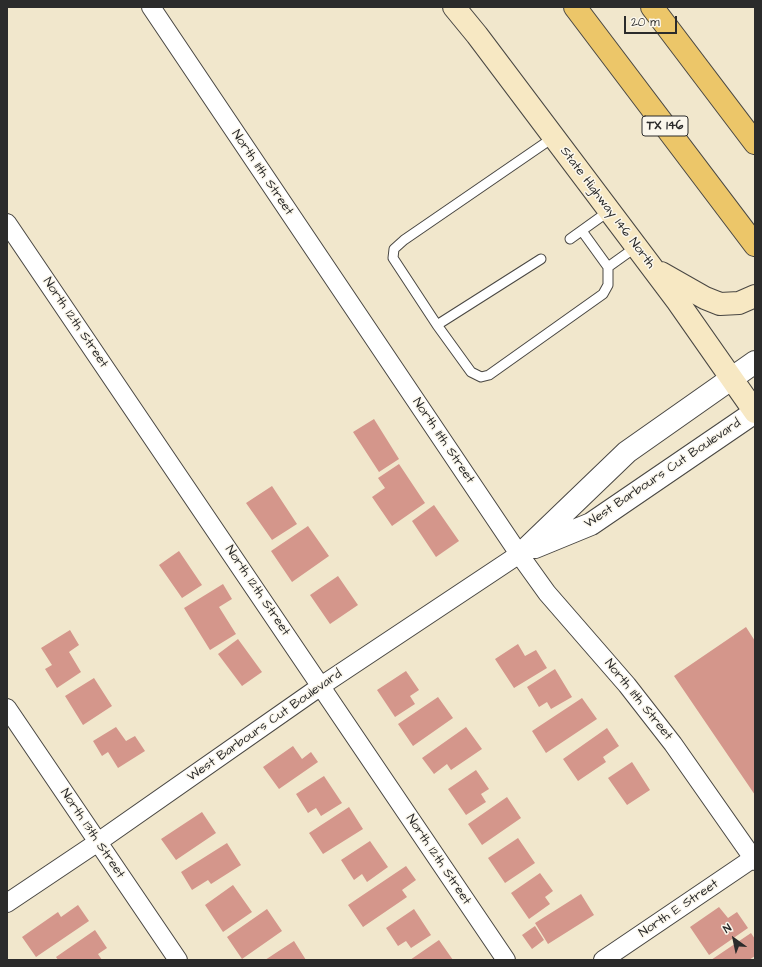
<!DOCTYPE html>
<style>
body{margin:0}
#map{position:relative;width:762px;height:967px;overflow:hidden;background:#f1e7cc;font-family:"Architects Daughter",sans-serif}
canvas{display:block}
.frame{position:absolute;inset:0;border:8px solid #2b2b2b;pointer-events:none}
.north{position:absolute;left:714px;top:919px;width:40px;height:40px;-webkit-text-stroke:3px #fbf7ec;paint-order:stroke;rotate:327deg;font-size:11px;font-weight:700;line-height:16px;text-align:center;color:#2b2b2b}
.north::after{content:'';display:block;margin:auto;width:14px;height:18px;background:#2b2b2b;clip-path:polygon(50% 0,100% 100%,50% 72%,0 100%)}
.scale{position:absolute;left:624px;top:16px;width:53px;height:18px;box-sizing:border-box;border:2px solid #2b2b2b;border-top:0;padding-left:5px;font-size:12px;line-height:14px;white-space:nowrap;color:#2b2b2b;-webkit-text-stroke:3px #fbf7ec;paint-order:stroke}
</style>
<div id="map">
<canvas width="762" height="967"></canvas>
<div class="frame"></div>
<div class="north">N</div>
<div class="scale">20 m</div>
</div>
<script>
const c = document.querySelector('canvas').getContext('2d');
c.lineJoin = 'round';
function fillPath(path, color) {
  c.fillStyle = color;
  c.fill(path, 'evenodd');
}
function poly(rows) {
  const path = new Path2D();
  for (const r of rows) {
    path.moveTo(r[0], r[1]);
    for (let i = 2; i < r.length; i += 2) path.lineTo(r[i], r[i + 1]);
  }
  return path;
}
function stroke(path, color, width, dash) {
  c.strokeStyle = color;
  c.lineWidth = width;
  c.lineCap = dash ? 'butt' : 'round';
  c.setLineDash(dash || []);
  c.stroke(path);
}
function label(font, color, halo, rows, align = 'center') {
  c.font = font + ' "Architects Daughter",sans-serif';
  c.lineWidth = 3;
  c.setLineDash([]);
  c.textBaseline = 'middle';
  c.strokeStyle = halo;
  c.fillStyle = color;
  for (const [text, x, y, turn = 0] of rows) {
    c.save();
    c.translate(x, y);
    c.rotate((+turn || 0) * Math.PI / 180);
    c.textAlign = isNaN(turn) ? turn : align;
    if (halo) c.strokeText(text, 0, 0);
    c.fillText(text, 0, 0);
    c.restore();
  }
}
const building = poly([
 [374,419,399,459,379,472,353,432],
 [399,464,425,503,392,526,372,497,385,488,378,478],
 [272,486,297,524,272,540,246,503],
 [434,505,459,541,436,557,412,521],
 [308,526,329,556,292,582,271,551],
 [179,551,202,585,182,598,159,565],
 [338,576,358,605,330,624,310,595],
 [223,584,232,599,219,607,236,634,210,650,184,608],
 [746,627,755,641,755,795,674,676],
 [70,630,79,645,69,652,81,672,57,688,45,669,52,665,41,648],
 [238,639,262,672,242,686,218,654],
 [518,644,525,656,536,650,547,668,514,688,495,659],
 [555,669,572,697,551,709,547,702,539,707,527,687],
 [406,671,419,690,410,696,415,704,395,717,377,690],
 [94,678,112,706,83,725,65,696],
 [438,697,453,718,413,746,398,724],
 [582,698,597,719,546,753,532,731],
 [116,727,126,741,135,736,145,751,118,768,108,752,102,756,93,741],
 [466,727,482,749,451,770,447,764,434,774,422,758],
 [607,728,619,746,603,757,606,762,578,781,563,759],
 [293,746,302,759,311,752,318,762,279,789,263,767],
 [632,762,650,790,627,805,608,778],
 [476,770,489,789,481,794,486,802,466,815,448,789],
 [324,776,342,803,321,816,316,808,308,813,296,794],
 [507,797,521,818,482,845,468,824],
 [349,807,363,829,323,854,309,833],
 [202,812,216,833,176,860,161,839],
 [518,838,535,863,505,883,488,858],
 [370,841,388,867,367,882,362,874,354,880,341,860],
 [227,843,241,865,211,884,208,880,192,890,181,872],
 [406,866,416,880,402,890,407,897,363,927,348,905],
 [540,873,553,891,545,897,550,904,529,919,511,893],
 [233,885,252,912,223,932,205,905],
 [581,894,594,915,548,944,535,923],
 [78,905,89,921,36,957,22,937,58,912,61,917],
 [719,907,728,918,737,912,748,928,709,955,690,927],
 [267,909,282,931,242,959,227,937],
 [414,909,431,935,411,948,406,941,398,946,386,928],
 [535,926,544,940,532,949,522,935],
 [95,930,107,948,98,954,102,960,58,960,56,957],
 [751,933,755,939,755,956,749,960,711,960],
 [439,940,453,960,410,960],
 [294,941,306,960,265,960]
]);
const service = poly([
 [582,231,608,267],
 [570,239,609,211],
 [541,259,437,325,393,258,394,249,404,240,554,137],
 [437,325,471,372,481,377,489,375,603,294,608,285,608,267,636,247]
]);
const minor = poly([
 [151,7,519,554,547,593,627,685,673,744,755,861],
 [7,223,506,960],
 [7,708,178,960],
 [7,903,98,842,321,686,524,551],
 [603,960,755,857]
]);
const tertiary = poly([
 [535,547,591,524,755,412],
 [524,551,627,452,755,362]
]);
const secondary = poly([
 [454,7,477,35,678,302,755,412],
 [661,273,705,298,720,304,739,303,755,296]
]);
const motorway = poly([
 [575,7,755,245],
 [652,7,755,143]
]);
const shields = [
 [665,126,46]
];
const shieldNames = [
 ["TX 146",665,126]
];
const streetNames = [
 ["North 11th Street",262,173,56],
 ["State Highway 146 North",607,208,53],
 ["North 12th Street",75,323,56],
 ["North 11th Street",443,441,56],
 ["West Barbours Cut Boulevard",663,474,-34],
 ["North 12th Street",257,591,56],
 ["North 11th Street",638,700,51],
 ["West Barbours Cut Boulevard",265,726,-35],
 ["North 13th Street",92,834,56],
 ["North 12th Street",438,860,56],
 ["North E Street",679,909,-34]
];
fillPath(building, '#d4968b');
stroke(service, '#494743', 11);
stroke(minor, '#494743', 20);
stroke(tertiary, '#494743', 24);
stroke(secondary, '#494743', 24);
stroke(motorway, '#494743', 24);
stroke(service, '#fff', 9);
stroke(minor, '#fff', 18);
stroke(tertiary, '#fff', 22);
stroke(secondary, '#f7e8c3', 22);
stroke(motorway, '#ecc669', 22);
for (const [x, y, w] of shields) {
  const box = new Path2D();
  box.roundRect(x - w / 2, y - 10, w, 20, 3);
  c.fillStyle = '#fbf7ec';
  c.fill(box);
  stroke(box, '#2b2b2b', 1);
}
label('bold 12px', '#2b2b2b', null, shieldNames);
label('13px', '#2b2b2b', '#fbf7ec', streetNames);
</script>
